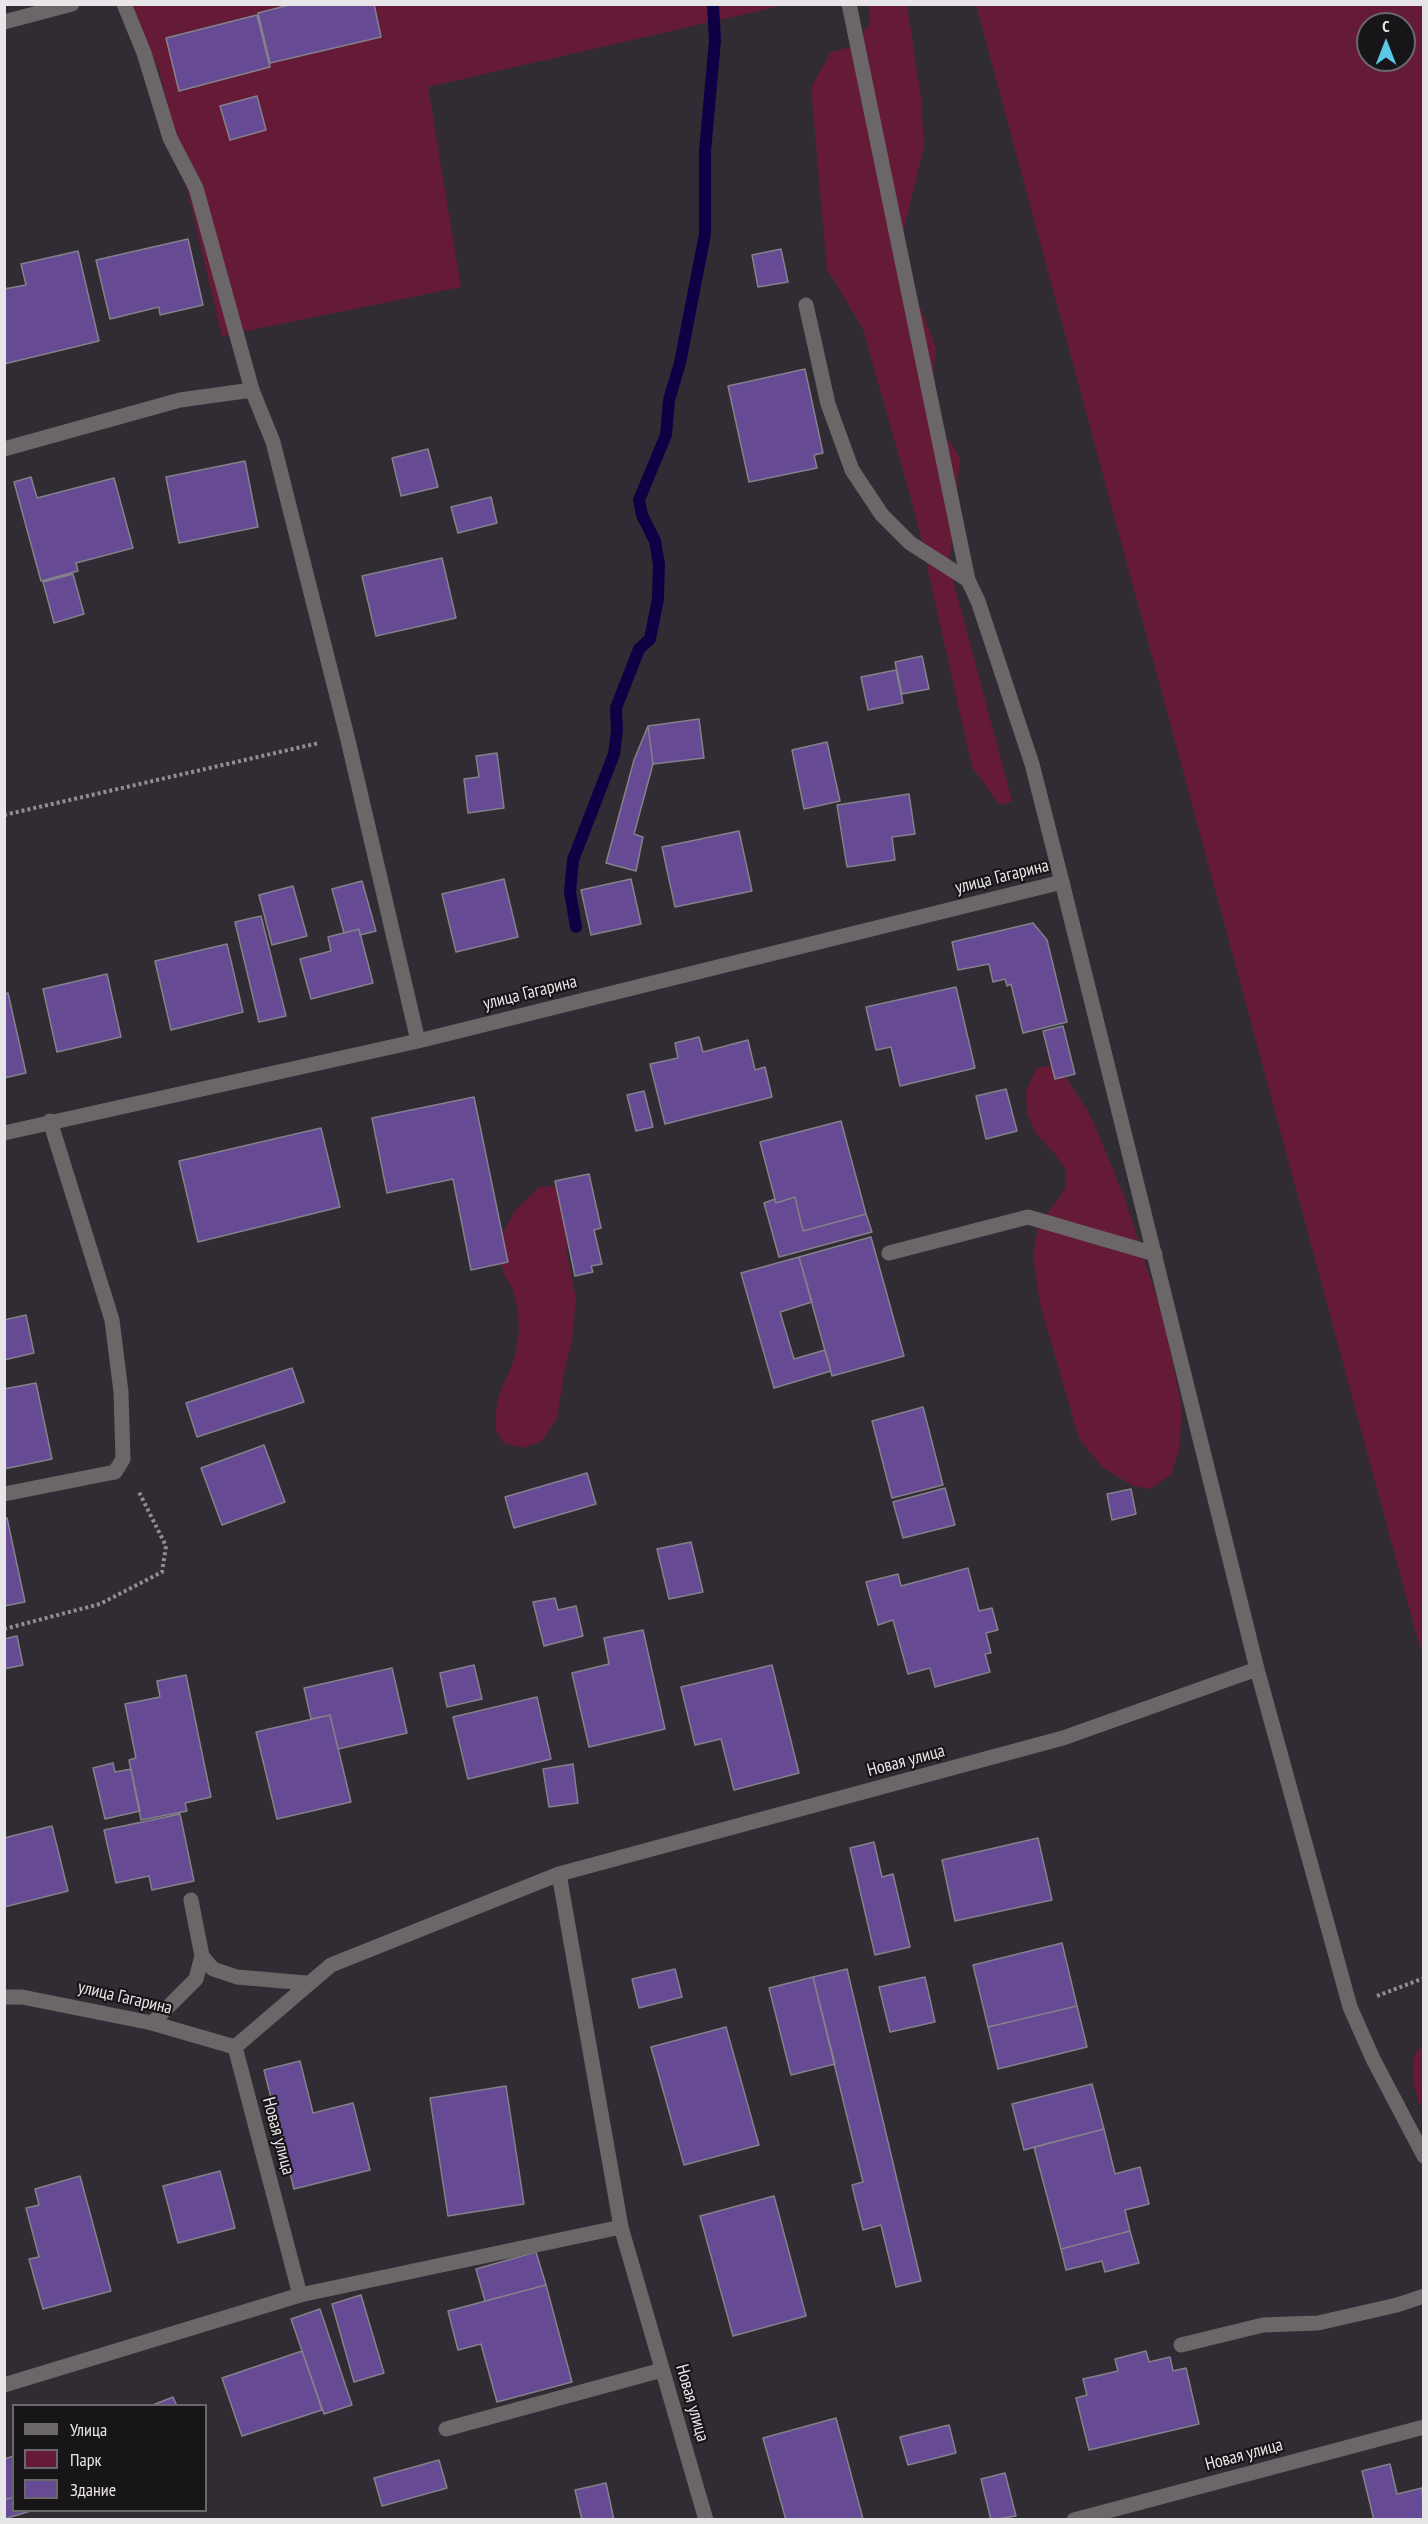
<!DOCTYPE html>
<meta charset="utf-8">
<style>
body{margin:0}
#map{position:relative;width:1428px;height:2524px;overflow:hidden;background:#312c33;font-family:"PT Sans Narrow",sans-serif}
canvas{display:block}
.frame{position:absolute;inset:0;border:6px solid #e8e5e9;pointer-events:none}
.legend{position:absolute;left:12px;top:2404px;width:195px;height:108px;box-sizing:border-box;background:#181518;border:2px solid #6b686c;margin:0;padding:8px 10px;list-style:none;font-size:18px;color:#e8e5e9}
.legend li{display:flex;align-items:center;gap:12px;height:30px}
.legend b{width:30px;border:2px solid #6b686c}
.north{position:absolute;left:1356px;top:12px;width:60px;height:60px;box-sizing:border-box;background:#181518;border:2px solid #6b686c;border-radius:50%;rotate:0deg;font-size:16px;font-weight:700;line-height:24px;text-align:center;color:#e8e5e9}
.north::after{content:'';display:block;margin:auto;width:21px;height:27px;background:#58c8e4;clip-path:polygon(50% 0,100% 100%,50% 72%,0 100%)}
</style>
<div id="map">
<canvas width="1428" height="2524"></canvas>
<div class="frame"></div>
<ul class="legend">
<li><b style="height:8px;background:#6b6769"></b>Улица</li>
<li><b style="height:16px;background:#651b38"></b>Парк</li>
<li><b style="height:16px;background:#664a94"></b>Здание</li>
</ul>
<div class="north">С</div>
</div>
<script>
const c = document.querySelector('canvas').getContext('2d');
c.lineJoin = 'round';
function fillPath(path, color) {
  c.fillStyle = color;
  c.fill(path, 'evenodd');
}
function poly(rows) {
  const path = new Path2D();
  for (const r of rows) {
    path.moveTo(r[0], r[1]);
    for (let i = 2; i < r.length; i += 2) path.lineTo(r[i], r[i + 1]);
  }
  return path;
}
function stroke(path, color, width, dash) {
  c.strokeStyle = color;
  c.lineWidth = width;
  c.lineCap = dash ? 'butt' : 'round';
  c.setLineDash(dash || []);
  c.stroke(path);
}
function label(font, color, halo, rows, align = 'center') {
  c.font = font + ' "PT Sans Narrow",sans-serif';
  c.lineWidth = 4.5;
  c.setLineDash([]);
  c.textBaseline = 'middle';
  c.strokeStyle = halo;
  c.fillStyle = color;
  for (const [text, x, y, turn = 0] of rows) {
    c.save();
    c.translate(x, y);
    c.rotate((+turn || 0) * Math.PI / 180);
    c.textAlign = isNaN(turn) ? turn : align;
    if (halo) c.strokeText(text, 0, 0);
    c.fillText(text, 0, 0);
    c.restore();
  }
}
const green = poly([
 [130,5,784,5,428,87,461,287,222,336,159,70],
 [869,5,907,5,921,98,924,146,898,253,936,347,929,411,960,458,949,565,1012,801,1000,805,972,767,916,517,863,329,827,269,811,88,831,52,851,47,870,24],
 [976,5,1423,5,1423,1659],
 [1368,24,1404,24,1404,60,1368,60],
 [1047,1066,1060,1068,1090,1115,1124,1196,1165,1324,1182,1409,1179,1449,1171,1475,1150,1489,1133,1486,1102,1467,1079,1439,1040,1304,1033,1258,1038,1227,1065,1189,1065,1169,1055,1154,1036,1134,1027,1113,1026,1091,1037,1068],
 [556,1186,563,1197,569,1230,566,1250,576,1298,572,1340,565,1368,557,1418,542,1441,524,1448,504,1443,496,1431,496,1412,499,1395,514,1360,519,1332,518,1310,513,1290,504,1274,499,1253,500,1240,514,1212,539,1187],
 [1423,2044,1423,2110,1419,2103,1413,2081,1414,2056]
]);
const stream = poly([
 [576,927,570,892,573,860,614,754,617,731,616,708,639,649,650,639,658,599,659,564,655,541,642,515,639,500,666,435,669,400,680,363,705,234,705,152,715,40,713,4]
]);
const building = poly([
 [293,4,374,4,381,37,270,63,258,13,293,4],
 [257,15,270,67,179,91,166,38,257,15],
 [257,96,266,130,230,140,220,106,257,96],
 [188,239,203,305,160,315,159,307,110,319,96,260,188,239],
 [781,249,788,282,758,287,752,255,781,249],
 [78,251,99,341,4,364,4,289,26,285,21,264,78,251],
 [805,369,823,453,814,455,817,468,749,482,728,386,805,369],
 [428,449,438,487,401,496,392,458,428,449],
 [245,461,258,527,179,543,166,477,245,461],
 [31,477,37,498,114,478,133,548,76,563,78,571,41,581,14,482,31,477],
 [491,497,497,523,458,533,451,507,491,497],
 [442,558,456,618,376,636,362,576,442,558],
 [73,574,84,614,54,623,43,582,73,574],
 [922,656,929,689,902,694,895,662,922,656],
 [896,670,903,703,868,710,861,677,896,670],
 [699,719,704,758,653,764,648,726,699,719],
 [648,726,653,764,634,834,643,837,636,871,606,863,634,760,648,726],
 [827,742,840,801,804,809,792,750,827,742],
 [497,753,504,808,468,813,464,779,479,777,476,756,497,753],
 [909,794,915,834,892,837,895,860,847,867,837,805,909,794],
 [739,831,752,891,675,907,662,847,739,831],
 [504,879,518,937,456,952,442,894,504,879],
 [631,879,641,924,591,935,581,890,631,879],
 [362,881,376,931,360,935,359,929,344,933,332,889,362,881],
 [293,886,307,936,272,945,259,895,293,886],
 [261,916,286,1016,259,1022,235,922,261,916],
 [1033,923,1047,940,1067,1022,1023,1033,1011,984,1007,986,1005,979,993,982,989,964,958,970,952,942,1033,923],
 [359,929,373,983,311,999,300,959,331,951,328,937,359,929],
 [227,944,243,1012,171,1030,155,961,227,944],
 [107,974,121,1037,57,1052,43,989,107,974],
 [956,987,975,1068,900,1086,891,1047,876,1050,866,1007,956,987],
 [8,993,26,1073,4,1078,4,994,8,993],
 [1063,1026,1075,1074,1055,1079,1043,1031,1063,1026],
 [699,1037,703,1052,748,1040,755,1070,765,1067,772,1097,665,1124,650,1064,678,1058,675,1043,699,1037],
 [1006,1089,1017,1131,986,1139,976,1096,1006,1089],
 [644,1091,653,1127,636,1131,627,1095,644,1091],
 [474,1097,508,1262,471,1270,453,1179,387,1193,372,1118,474,1097],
 [841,1121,866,1214,803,1231,795,1197,776,1203,760,1142,841,1121],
 [321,1128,340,1207,198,1242,179,1161,321,1128],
 [589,1174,601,1228,594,1230,602,1264,591,1266,593,1272,575,1276,555,1181,589,1174],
 [795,1197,803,1231,866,1214,872,1232,779,1257,764,1203,775,1199,776,1203,795,1197],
 [871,1237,904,1356,832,1376,799,1257,871,1237],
 [799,1257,812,1302,780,1312,794,1359,825,1350,831,1371,774,1388,741,1273,799,1257],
 [26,1315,34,1353,4,1360,4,1320,26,1315],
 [292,1368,304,1402,197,1437,186,1403,292,1368],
 [36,1383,52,1459,4,1469,4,1389,36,1383],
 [923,1407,943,1485,892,1498,872,1421,923,1407],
 [264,1445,285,1502,222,1525,201,1468,264,1445],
 [587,1473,596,1504,514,1528,505,1497,587,1473],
 [945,1488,955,1525,903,1538,893,1502,945,1488],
 [1131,1489,1136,1514,1112,1520,1107,1494,1131,1489],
 [7,1518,25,1602,4,1606,4,1519,7,1518],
 [691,1542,703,1592,669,1599,657,1549,691,1542],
 [968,1568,979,1611,992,1608,998,1630,986,1633,991,1653,985,1654,990,1672,935,1687,930,1668,908,1674,893,1620,878,1625,866,1582,898,1574,901,1586,968,1568],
 [555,1598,558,1610,576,1606,583,1636,544,1646,533,1602,555,1598],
 [643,1630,665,1729,589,1747,572,1673,609,1664,604,1638,643,1630],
 [17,1636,23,1665,4,1669,4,1639,17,1636],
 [474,1665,482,1699,447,1707,440,1673,474,1665],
 [772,1665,799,1773,734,1790,721,1739,695,1745,681,1687,772,1665],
 [392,1668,407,1733,338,1749,330,1715,311,1719,304,1688,392,1668],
 [186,1675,211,1797,185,1803,187,1811,141,1820,129,1760,136,1758,125,1704,160,1697,157,1681,186,1675],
 [537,1697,551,1759,468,1779,453,1717,537,1697],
 [330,1715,351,1802,277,1819,256,1732,330,1715],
 [113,1763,115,1772,131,1769,140,1811,105,1819,93,1768,113,1763],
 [573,1764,578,1803,549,1807,543,1769,573,1764],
 [180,1814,194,1881,152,1890,149,1876,116,1883,104,1830,180,1814],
 [52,1826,68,1891,4,1907,4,1838,52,1826],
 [1038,1838,1052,1900,955,1921,942,1860,1038,1838],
 [874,1842,882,1877,893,1874,910,1947,875,1955,850,1848,874,1842],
 [1062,1943,1077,2006,988,2027,973,1965,1062,1943],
 [675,1969,682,1997,639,2008,632,1979,675,1969],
 [847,1969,921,2281,896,2287,881,2225,863,2230,852,2185,863,2182,813,1977,847,1969],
 [813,1977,835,2064,791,2075,769,1988,813,1977],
 [925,1977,935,2022,890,2032,879,1987,925,1977],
 [1077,2006,1087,2047,998,2069,988,2027,1077,2006],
 [726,2027,759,2145,684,2165,651,2047,726,2027],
 [300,2061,313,2113,353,2103,370,2170,294,2189,264,2070,300,2061],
 [1092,2084,1104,2129,1024,2150,1012,2104,1092,2084],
 [506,2086,524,2204,448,2216,430,2098,506,2086],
 [1104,2129,1115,2174,1140,2167,1149,2204,1125,2210,1130,2231,1061,2249,1034,2147,1104,2129],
 [220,2171,235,2228,178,2243,163,2186,220,2171],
 [80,2176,111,2291,43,2309,29,2259,39,2257,26,2208,39,2205,35,2189,80,2176],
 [774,2196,806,2316,733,2336,700,2216,774,2196],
 [1130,2231,1139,2263,1105,2272,1102,2261,1066,2270,1061,2249,1130,2231],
 [536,2252,546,2285,485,2301,476,2269,536,2252],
 [546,2285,572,2382,497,2402,481,2344,458,2350,448,2311,546,2285],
 [361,2295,384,2373,354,2382,332,2304,361,2295],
 [320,2309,352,2405,324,2414,291,2319,320,2309],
 [302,2351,322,2410,242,2436,222,2378,302,2351],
 [1146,2351,1149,2362,1170,2357,1173,2371,1186,2368,1199,2424,1089,2450,1076,2398,1087,2395,1083,2379,1118,2371,1115,2359,1146,2351],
 [173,2397,177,2406,150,2406,173,2397],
 [836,2418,863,2519,786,2520,763,2438,836,2418],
 [949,2425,956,2453,908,2465,900,2437,949,2425],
 [14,2456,14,2497,4,2500,4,2459,14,2456],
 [439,2460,447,2488,382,2506,374,2478,439,2460],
 [1390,2464,1397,2494,1422,2488,1424,2520,1374,2520,1362,2471,1390,2464],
 [1005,2473,1016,2516,991,2520,981,2479,1005,2473],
 [606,2483,614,2520,582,2520,575,2490,606,2483],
 [14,2497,14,2510,34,2510,4,2519,4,2500,14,2497]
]);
const path = poly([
 [4,815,319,743],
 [4,1629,100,1604,162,1572,166,1546,138,1490],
 [1377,1996,1424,1978]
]);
const service = poly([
 [124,4,144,53,170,138,196,188,252,390],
 [849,4,968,580],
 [4,22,72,4],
 [806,305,828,404,852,470,882,515,910,543,968,580,978,601,1032,764,1062,882],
 [889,1253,1028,1217,1155,1254],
 [4,1494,115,1472,123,1459,121,1392,112,1320,50,1121],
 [191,1900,202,1956,213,1969,237,1977,306,1983],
 [152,2023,196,1979,202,1956],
 [300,2295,621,2227],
 [1181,2345,1263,2325,1318,2323,1397,2305,1424,2296],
 [446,2429,662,2370]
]);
const minor = poly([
 [4,449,180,400,252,390,273,442,347,736,418,1041],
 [4,1133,418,1041,1062,882,1257,1669,1350,2007,1373,2059,1424,2156],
 [559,1874,621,2227,706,2520],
 [4,1997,22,1997,152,2023,235,2047],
 [4,2385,300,2295,235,2047,331,1965,559,1874,1063,1738,1257,1669],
 [1074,2520,1424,2427]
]);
const streetNames = [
 ["улица Гагарина",1002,877,-14],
 ["улица Гагарина",530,993,-14],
 ["Новая улица",906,1761,-15],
 ["улица Гагарина",125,1998,13],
 ["Новая улица",278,2136,75],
 ["Новая улица",692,2403,74],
 ["Новая улица",1244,2455,-15]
];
fillPath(green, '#651b38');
stroke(stream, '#0f0046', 12);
fillPath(building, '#664a94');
stroke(building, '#83818a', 1.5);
stroke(path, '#928e93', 4, [3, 3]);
stroke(service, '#6b6769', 15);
stroke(minor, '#6b6769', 15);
label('18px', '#e8e5e9', '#181518', streetNames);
</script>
